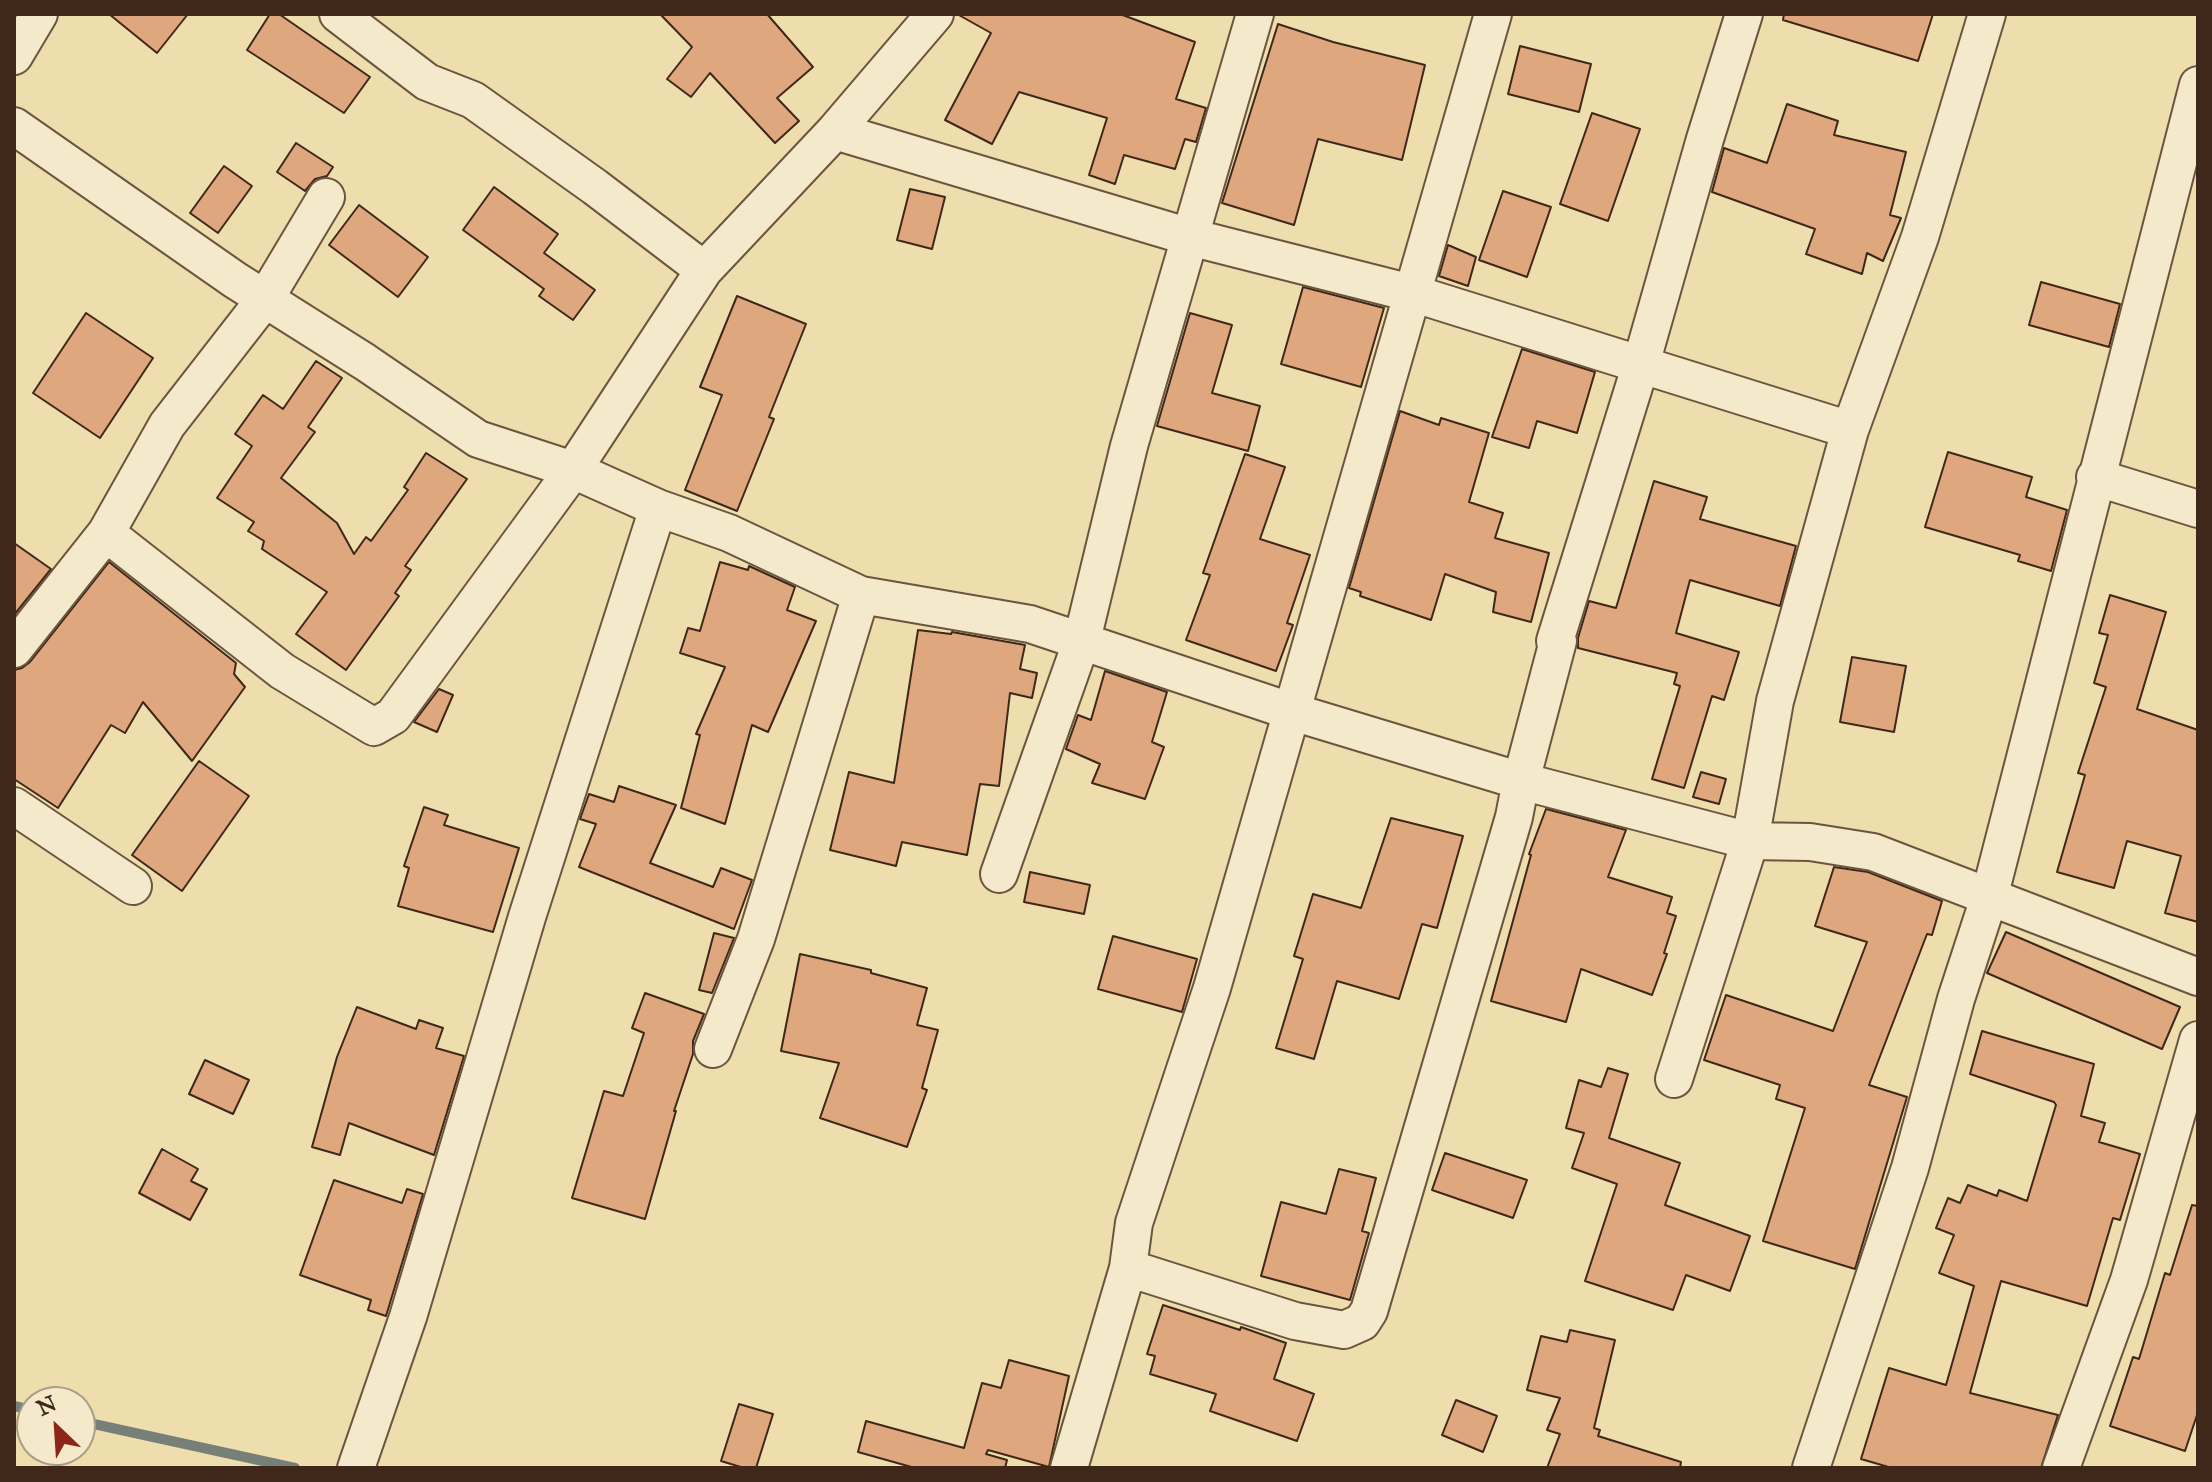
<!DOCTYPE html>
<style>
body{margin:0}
#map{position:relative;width:2212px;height:1482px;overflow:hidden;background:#eeddad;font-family:"IM FELL Great Primer",serif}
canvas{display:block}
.frame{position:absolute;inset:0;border:16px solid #3f281a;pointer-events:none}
.north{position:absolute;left:16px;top:1386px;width:80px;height:80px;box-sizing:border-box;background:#f4e9ca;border:2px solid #ac9c84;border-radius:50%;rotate:335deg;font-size:22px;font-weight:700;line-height:32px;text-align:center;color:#3f281a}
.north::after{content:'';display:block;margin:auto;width:28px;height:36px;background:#8f2418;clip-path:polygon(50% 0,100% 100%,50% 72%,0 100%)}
</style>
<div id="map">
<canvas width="2212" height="1482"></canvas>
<div class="frame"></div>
<div class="north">N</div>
</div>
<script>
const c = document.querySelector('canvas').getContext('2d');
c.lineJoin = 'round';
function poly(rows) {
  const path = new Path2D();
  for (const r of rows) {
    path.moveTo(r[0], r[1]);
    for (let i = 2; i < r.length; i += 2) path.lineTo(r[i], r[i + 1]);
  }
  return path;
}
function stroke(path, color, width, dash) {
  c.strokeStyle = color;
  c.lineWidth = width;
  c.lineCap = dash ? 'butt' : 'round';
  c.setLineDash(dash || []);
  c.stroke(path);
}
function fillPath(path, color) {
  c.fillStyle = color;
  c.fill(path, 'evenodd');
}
const stream = poly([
 [14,1406,32,1410],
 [80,1421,295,1468]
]);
const building = poly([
 [109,14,188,14,157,53,109,14],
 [270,14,279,14,370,77,344,113,247,50,270,14],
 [660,14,767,14,813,67,777,98,799,121,775,143,710,73,691,97,667,79,692,47,660,14],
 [957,14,1120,14,1195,42,1176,99,1206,108,1196,142,1185,139,1175,169,1124,155,1115,184,1089,175,1107,118,1019,92,992,144,945,120,991,33,957,14],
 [1784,14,1933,14,1918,61,1783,20,1784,14],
 [1278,24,1333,42,1425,65,1402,160,1318,139,1294,225,1222,203,1278,24],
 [1520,46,1591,64,1579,112,1508,94,1520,46],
 [1787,104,1838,121,1834,135,1906,152,1890,215,1901,218,1883,261,1867,253,1862,274,1806,254,1815,229,1712,192,1724,148,1767,163,1787,104],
 [1592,113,1640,129,1608,221,1560,204,1592,113],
 [296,143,333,167,327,176,315,179,305,191,277,172,296,143],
 [224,166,252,186,218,233,190,213,224,166],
 [494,187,558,234,544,253,595,290,573,320,539,296,544,289,463,230,494,187],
 [910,189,945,197,932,249,897,240,910,189],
 [1503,191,1551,207,1527,277,1479,260,1503,191],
 [359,205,428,257,398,297,329,245,359,205],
 [1448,245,1476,257,1468,286,1439,276,1448,245],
 [2041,282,2120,304,2109,347,2029,325,2041,282],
 [1303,287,1384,308,1361,387,1281,364,1303,287],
 [737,296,806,324,769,417,774,419,737,511,685,490,722,395,700,387,737,296],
 [86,313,153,358,100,438,33,393,86,313],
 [1190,313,1232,325,1212,393,1260,406,1248,451,1157,426,1190,313],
 [1522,349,1595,372,1577,433,1537,421,1529,448,1492,437,1522,349],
 [316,361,342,378,308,427,315,432,281,478,337,523,354,554,366,537,371,541,408,490,404,487,426,453,467,479,405,566,411,570,395,593,399,596,346,670,296,634,327,592,262,549,264,541,248,531,254,522,217,498,252,446,235,434,263,395,283,409,316,361],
 [1400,411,1439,425,1441,418,1489,433,1469,502,1503,513,1495,538,1549,553,1531,622,1493,612,1496,592,1445,574,1431,620,1360,596,1361,592,1349,588,1400,411],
 [1948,452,2032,477,2026,497,2067,510,2051,571,2018,561,2020,555,1925,527,1948,452],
 [1245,454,1285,467,1260,539,1310,555,1287,623,1293,625,1276,671,1186,640,1210,575,1203,573,1245,454],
 [1654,481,1707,497,1700,519,1796,546,1780,606,1690,580,1676,633,1739,652,1724,700,1712,696,1684,788,1652,779,1680,686,1674,684,1677,673,1578,648,1578,638,1589,601,1616,608,1654,481],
 [14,543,51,569,14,615,14,543],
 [109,562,236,663,234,674,245,687,192,761,143,702,125,733,111,725,58,808,14,779,14,670,22,668,30,662,109,562],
 [720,562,748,570,749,566,795,587,787,610,816,621,768,732,752,725,725,824,681,808,700,735,696,734,725,667,680,653,688,628,700,631,720,562],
 [2110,595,2166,612,2137,709,2198,730,2198,922,2165,913,2181,856,2127,841,2114,888,2057,872,2085,775,2078,773,2106,687,2094,683,2108,635,2099,633,2110,595],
 [918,630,951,634,952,632,1025,645,1020,669,1037,673,1032,698,1010,693,999,786,980,784,967,855,902,842,896,866,830,850,849,772,894,783,918,630],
 [1852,657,1906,666,1894,732,1840,722,1852,657],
 [1105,671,1167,692,1152,742,1164,747,1145,799,1092,783,1100,764,1066,749,1078,715,1091,720,1105,671],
 [439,689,453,695,437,732,414,722,439,689],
 [199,761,249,796,182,891,132,855,199,761],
 [1701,772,1726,779,1719,804,1693,797,1701,772],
 [619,786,676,805,650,863,713,887,721,868,752,880,734,929,579,867,596,824,580,819,589,794,614,802,619,786],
 [424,807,448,815,444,825,519,848,493,932,398,906,409,868,404,866,424,807],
 [1546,809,1626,830,1608,877,1672,897,1667,913,1676,916,1664,953,1667,954,1652,995,1581,969,1566,1022,1491,1001,1531,855,1529,854,1546,809],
 [1391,818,1463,836,1437,928,1422,924,1399,999,1337,981,1314,1059,1276,1048,1303,959,1294,956,1313,894,1361,908,1391,818],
 [1834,867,1868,872,1942,901,1932,935,1927,934,1869,1085,1907,1097,1855,1269,1763,1241,1805,1108,1776,1099,1780,1085,1704,1060,1726,995,1833,1031,1867,942,1815,926,1834,867],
 [1030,872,1090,885,1084,914,1024,902,1030,872],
 [2006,932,2180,1007,2162,1049,1987,973,2006,932],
 [714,933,734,938,712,993,699,990,714,933],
 [1113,936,1197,959,1182,1012,1098,989,1113,936],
 [800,954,871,970,871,973,927,988,917,1025,938,1030,922,1088,927,1090,907,1147,820,1118,839,1063,781,1051,800,954],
 [645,993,704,1014,693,1041,693,1054,674,1111,676,1111,645,1219,572,1198,604,1091,623,1096,644,1033,632,1028,645,993],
 [357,1007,416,1029,419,1020,443,1028,436,1048,464,1056,434,1155,349,1123,340,1155,312,1147,337,1057,357,1007],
 [1982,1031,2094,1064,2081,1116,2105,1123,2099,1142,2140,1154,2120,1220,2113,1218,2087,1306,2001,1281,1970,1393,2058,1415,2041,1468,1892,1468,1861,1459,1889,1368,1946,1385,1974,1286,1939,1273,1954,1235,1936,1228,1948,1198,1960,1203,1968,1185,1997,1196,1999,1190,2027,1201,2056,1105,2054,1102,1970,1074,1982,1031],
 [205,1060,249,1080,233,1114,189,1094,205,1060],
 [1608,1068,1628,1074,1609,1138,1680,1163,1665,1205,1750,1236,1730,1291,1686,1275,1673,1310,1585,1281,1617,1184,1572,1168,1584,1133,1566,1128,1579,1080,1601,1087,1608,1068],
 [162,1149,198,1169,191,1181,207,1189,190,1220,139,1193,162,1149],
 [1445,1153,1527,1180,1513,1218,1432,1190,1445,1153],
 [1339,1169,1376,1178,1362,1231,1369,1233,1350,1300,1261,1276,1281,1202,1326,1214,1339,1169],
 [334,1180,402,1203,407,1189,423,1194,386,1316,368,1310,371,1300,300,1275,334,1180],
 [2192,1205,2198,1206,2198,1412,2185,1451,2110,1426,2133,1357,2139,1359,2165,1273,2170,1275,2192,1205],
 [1163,1305,1240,1330,1241,1327,1286,1343,1274,1379,1314,1394,1297,1441,1210,1411,1216,1394,1150,1374,1155,1356,1147,1354,1163,1305],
 [1570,1330,1615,1340,1594,1428,1600,1430,1598,1436,1681,1462,1680,1468,1547,1468,1560,1434,1547,1430,1560,1398,1527,1390,1541,1336,1567,1342,1570,1330],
 [1009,1360,1069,1376,1049,1467,988,1450,986,1454,1007,1460,1005,1468,915,1468,858,1452,866,1421,964,1448,982,1383,1001,1388,1009,1360],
 [1456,1400,1497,1416,1483,1452,1442,1435,1456,1400],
 [739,1404,773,1414,756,1468,744,1468,721,1461,739,1404]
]);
const minor = poly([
 [338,14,427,82,473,100,595,187,704,270],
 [14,56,39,14],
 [14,126,235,280,365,362,478,439,573,470,658,508,729,533,861,595,1030,624,1293,712,1521,781,1750,841,1810,842,1873,852,2198,977],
 [835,131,1190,237,1415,294,1850,430],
 [2095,477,2198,509],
 [106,533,282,671,374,727,393,716,573,470,704,270,835,131,935,14],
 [14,649,106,533,167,425,265,299,326,197],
 [14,806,133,886],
 [999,874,1082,640,1129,446,1255,14],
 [713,1049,756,939,861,595],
 [1674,1079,1750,841,1775,701,1850,430,1920,237,1987,14],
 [1128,1268,1295,1321,1344,1330,1362,1322,1369,1311,1514,817,1521,781,1558,641,1555,641,1641,364,1705,139,1744,14],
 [356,1468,408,1317,527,917,658,508],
 [1069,1468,1128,1268,1134,1223,1212,988,1493,14],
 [1811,1468,1910,1168,1956,999,1989,898,2198,85],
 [2061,1468,2129,1280,2198,1040]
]);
stroke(stream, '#778076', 10);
fillPath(building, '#dfa77d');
stroke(building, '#3f281a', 2);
stroke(minor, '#6b553f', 40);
stroke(minor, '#f4e9ca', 36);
</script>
